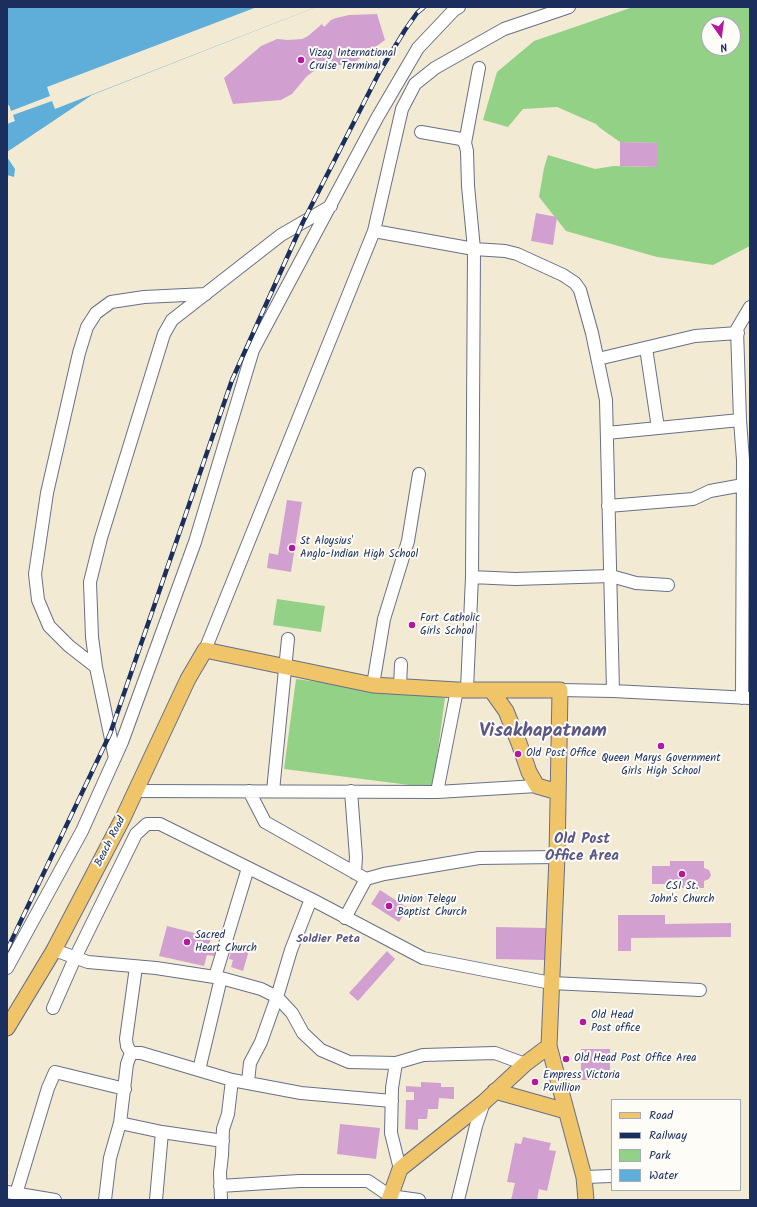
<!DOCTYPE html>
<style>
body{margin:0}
#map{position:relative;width:757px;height:1207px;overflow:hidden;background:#f3ead4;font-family:Kalam,sans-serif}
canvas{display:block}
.frame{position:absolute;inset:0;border:8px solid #1b2f5e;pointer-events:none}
.legend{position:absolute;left:611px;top:1099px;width:130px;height:92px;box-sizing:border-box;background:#fdfcf7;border:1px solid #a3aaba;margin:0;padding:5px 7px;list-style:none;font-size:12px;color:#1b2f5e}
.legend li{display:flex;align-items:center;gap:8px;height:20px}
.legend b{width:20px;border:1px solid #a3aaba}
.north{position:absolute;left:701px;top:16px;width:40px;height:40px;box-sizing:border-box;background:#fdfcf7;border:1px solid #a3aaba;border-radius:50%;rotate:166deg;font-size:11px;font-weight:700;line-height:16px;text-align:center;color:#1b2f5e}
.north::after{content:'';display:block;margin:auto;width:14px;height:18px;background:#b5179e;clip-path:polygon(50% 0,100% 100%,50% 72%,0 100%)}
</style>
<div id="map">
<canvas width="757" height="1207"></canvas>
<div class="frame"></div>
<ul class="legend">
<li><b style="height:5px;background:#f0c469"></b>Road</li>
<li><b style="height:5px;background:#1b2f5e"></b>Railway</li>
<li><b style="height:11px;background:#93d187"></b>Park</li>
<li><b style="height:11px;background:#5faed9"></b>Water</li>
</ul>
<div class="north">N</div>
</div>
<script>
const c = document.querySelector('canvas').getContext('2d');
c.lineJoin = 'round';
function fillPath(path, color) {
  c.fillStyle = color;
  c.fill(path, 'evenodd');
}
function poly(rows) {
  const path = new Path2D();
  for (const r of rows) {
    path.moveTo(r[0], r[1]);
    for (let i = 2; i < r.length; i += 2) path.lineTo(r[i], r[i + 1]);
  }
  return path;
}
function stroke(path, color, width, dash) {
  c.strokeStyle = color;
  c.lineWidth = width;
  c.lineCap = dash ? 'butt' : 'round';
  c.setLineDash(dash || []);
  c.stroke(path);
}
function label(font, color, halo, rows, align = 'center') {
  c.font = font + ' Kalam,sans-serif';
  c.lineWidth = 4;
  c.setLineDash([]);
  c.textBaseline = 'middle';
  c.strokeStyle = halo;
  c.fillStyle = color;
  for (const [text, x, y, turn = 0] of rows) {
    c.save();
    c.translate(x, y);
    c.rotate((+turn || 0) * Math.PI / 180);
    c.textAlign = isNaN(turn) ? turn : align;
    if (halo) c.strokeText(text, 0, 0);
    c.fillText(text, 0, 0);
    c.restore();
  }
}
const green = poly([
 [633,7,750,7,750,246,713,265,657,257,566,231,539,197,544,168,548,155,595,169,614,166,657,167,658,143,620,142,600,128,596,124,557,107,523,109,508,127,483,120,497,72,534,41],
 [709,24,733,24,733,48,709,48],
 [277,599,325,606,321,632,273,625],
 [296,679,445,698,433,788,284,769]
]);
const water = poly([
 [7,7,316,7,92,95,7,152],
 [7,157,15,169,14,177,7,175]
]);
const pier = poly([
 [257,7,316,7,55,109,52,101,13,115,15,121,7,124,7,106,9,105,11,111,50,96,47,87]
]);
const building = poly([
 [377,14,385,40,355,62,349,65,335,65,338,70,324,69,314,71,307,76,292,94,281,100,233,104,224,78,261,46,277,39,288,40,302,39,308,36,322,24,324,27,331,20,336,18,349,15],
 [620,142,658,143,658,167,620,166],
 [536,213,557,217,553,245,531,241],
 [287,500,302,502,291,572,267,568,269,553,278,555],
 [670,861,704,861,704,868,709,870,711,875,709,879,704,881,704,888,670,888,670,884,652,884,652,866,670,866],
 [380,890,408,908,399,922,371,904],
 [618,915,665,915,665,924,731,923,731,937,631,938,631,951,618,951],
 [167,926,211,937,209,947,216,949,214,956,207,955,204,966,159,956],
 [496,927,546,928,545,960,496,959],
 [234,942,250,947,243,971,231,967,233,960,229,959],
 [387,951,395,959,358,1001,349,993],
 [581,1049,610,1049,610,1080,581,1080],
 [421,1082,441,1083,441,1087,454,1087,454,1099,439,1098,438,1109,428,1109,427,1119,418,1119,418,1130,405,1129,406,1100,414,1100,414,1092,406,1092,406,1086,421,1087],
 [340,1124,380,1128,376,1159,337,1154],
 [523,1137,551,1143,549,1150,556,1151,547,1191,539,1189,537,1200,511,1200,515,1183,507,1182,515,1143,521,1144]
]);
const minor = poly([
 [421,132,461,139,465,143,467,151,468,186,474,249,472,577,467,689],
 [465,143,479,68],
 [374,231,474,249,505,251,517,254,563,275,575,283,580,290,592,333,606,400,613,691],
 [646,348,658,428],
 [598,359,695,336,738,333],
 [607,433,740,420],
 [608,506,693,499,710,491,743,485],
 [472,577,515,579,611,576,636,583,668,585],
 [205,650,374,231,402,109,415,84,435,68,504,29,569,7],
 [96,667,69,646,49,626,38,600,35,574,47,493,79,353,87,327,96,313,111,302,144,297,206,294],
 [373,685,384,619,408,541,419,474],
 [400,686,401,664],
 [560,690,613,691,750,698],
 [742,698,743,460,740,420,737,329,750,307],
 [115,758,96,667,92,637,90,582,101,538,164,334,172,320,281,235,331,206],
 [136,791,437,792,537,786],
 [249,791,265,822,366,879],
 [273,791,288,639],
 [351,791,356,857,355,873],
 [437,792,457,690],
 [345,918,366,879,384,874,479,858,557,857],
 [54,950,88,962,156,968,221,978,261,989,277,997,292,1013,303,1033,321,1050,349,1062,396,1063],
 [7,968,82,831,122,742,195,542,253,350,377,118,418,48,454,10,459,7],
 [215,977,248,868],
 [53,1008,75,958,136,834,147,824,160,824,311,899,423,958,551,983,700,990],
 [131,1053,141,1053,232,1080,301,1093,392,1101],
 [131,1053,127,1046,126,1039,136,967],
 [199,1070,221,978],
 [248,1082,250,1063,261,1042,277,997,291,950,311,899],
 [120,1123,162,1132,223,1141],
 [400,1169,391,1133,392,1088,396,1063,423,1055,495,1053,525,1064],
 [584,1177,612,1176],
 [220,1186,299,1181,368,1181,390,1196,419,1200],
 [7,1192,55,1200],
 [16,1194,48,1088,55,1072,125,1089],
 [105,1200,110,1158,120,1123,127,1064,131,1053],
 [156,1200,162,1132],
 [221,1200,220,1173,222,1155,223,1129,228,1114,232,1080],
 [458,1200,476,1126,484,1102]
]);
const major = poly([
 [491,690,506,711,519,743,529,772,537,786,558,792],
 [7,1028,54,950,123,818,188,679,205,650,373,685,457,690,560,690,557,857,549,1046,584,1177,586,1200],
 [495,1091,566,1111],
 [389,1200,400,1169,484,1102,525,1064,549,1046]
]);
const rail = poly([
 [7,950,110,734,232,380,303,222,380,71,405,30,417,13,424,7]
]);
const markers = [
 [301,60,4,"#b5179e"],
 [292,548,4,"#b5179e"],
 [412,625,4,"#b5179e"],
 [661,746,4,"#b5179e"],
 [518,754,4,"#b5179e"],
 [682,874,4,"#b5179e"],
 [389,906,4,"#b5179e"],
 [187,942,4,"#b5179e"],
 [583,1022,4,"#b5179e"],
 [566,1059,4,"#b5179e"],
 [535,1082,4,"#b5179e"]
];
const poiNames = [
 ["Vizag International",309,54],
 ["Cruise Terminal",309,67],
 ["St Aloysius'",300,542],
 ["Anglo-Indian High School",300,555],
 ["Fort Catholic",420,619],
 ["Girls School",420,632],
 ["Old Post Office",526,754],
 ["Queen Marys Government",661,759,"center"],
 ["Girls High School",661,772,"center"],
 ["CSI St.",682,887,"center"],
 ["John's Church",682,900,"center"],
 ["Union Telegu",397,900],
 ["Baptist Church",397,913],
 ["Sacred",195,936],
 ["Heart Church",195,949],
 ["Old Head",591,1016],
 ["Post office",591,1029],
 ["Old Head Post Office Area",574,1059],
 ["Empress Victoria",543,1076],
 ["Pavillion",543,1089]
];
const streetNames = [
 ["Beach Road",111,842,-63]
];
const neighbourhoodNames = [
 ["Soldier Peta",328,940]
];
const districtNames = [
 ["Old Post",582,840],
 ["Office Area",582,857]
];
const townNames = [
 ["Visakhapatnam",543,733]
];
fillPath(green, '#93d187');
fillPath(water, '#5faed9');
fillPath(pier, '#f3ead4');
fillPath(building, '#d2a0d0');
stroke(minor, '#677087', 14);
stroke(major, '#677087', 17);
stroke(minor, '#fff', 12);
stroke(major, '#f0c469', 15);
stroke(rail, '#1b2f5e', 4.5);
stroke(rail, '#fdfcf7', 3, [9]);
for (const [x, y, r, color] of markers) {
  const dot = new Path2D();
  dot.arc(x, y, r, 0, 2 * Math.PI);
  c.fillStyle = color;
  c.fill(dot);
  stroke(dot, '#fdfcf7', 1.5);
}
label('11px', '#1b2f5e', '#fdfcf7', poiNames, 'left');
label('11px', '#1b2f5e', '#fdfcf7', streetNames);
label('bold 12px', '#5b5786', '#fdfcf7', neighbourhoodNames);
label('bold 15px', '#5b5786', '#fdfcf7', districtNames);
label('bold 19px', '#5b5786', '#fdfcf7', townNames);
</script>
